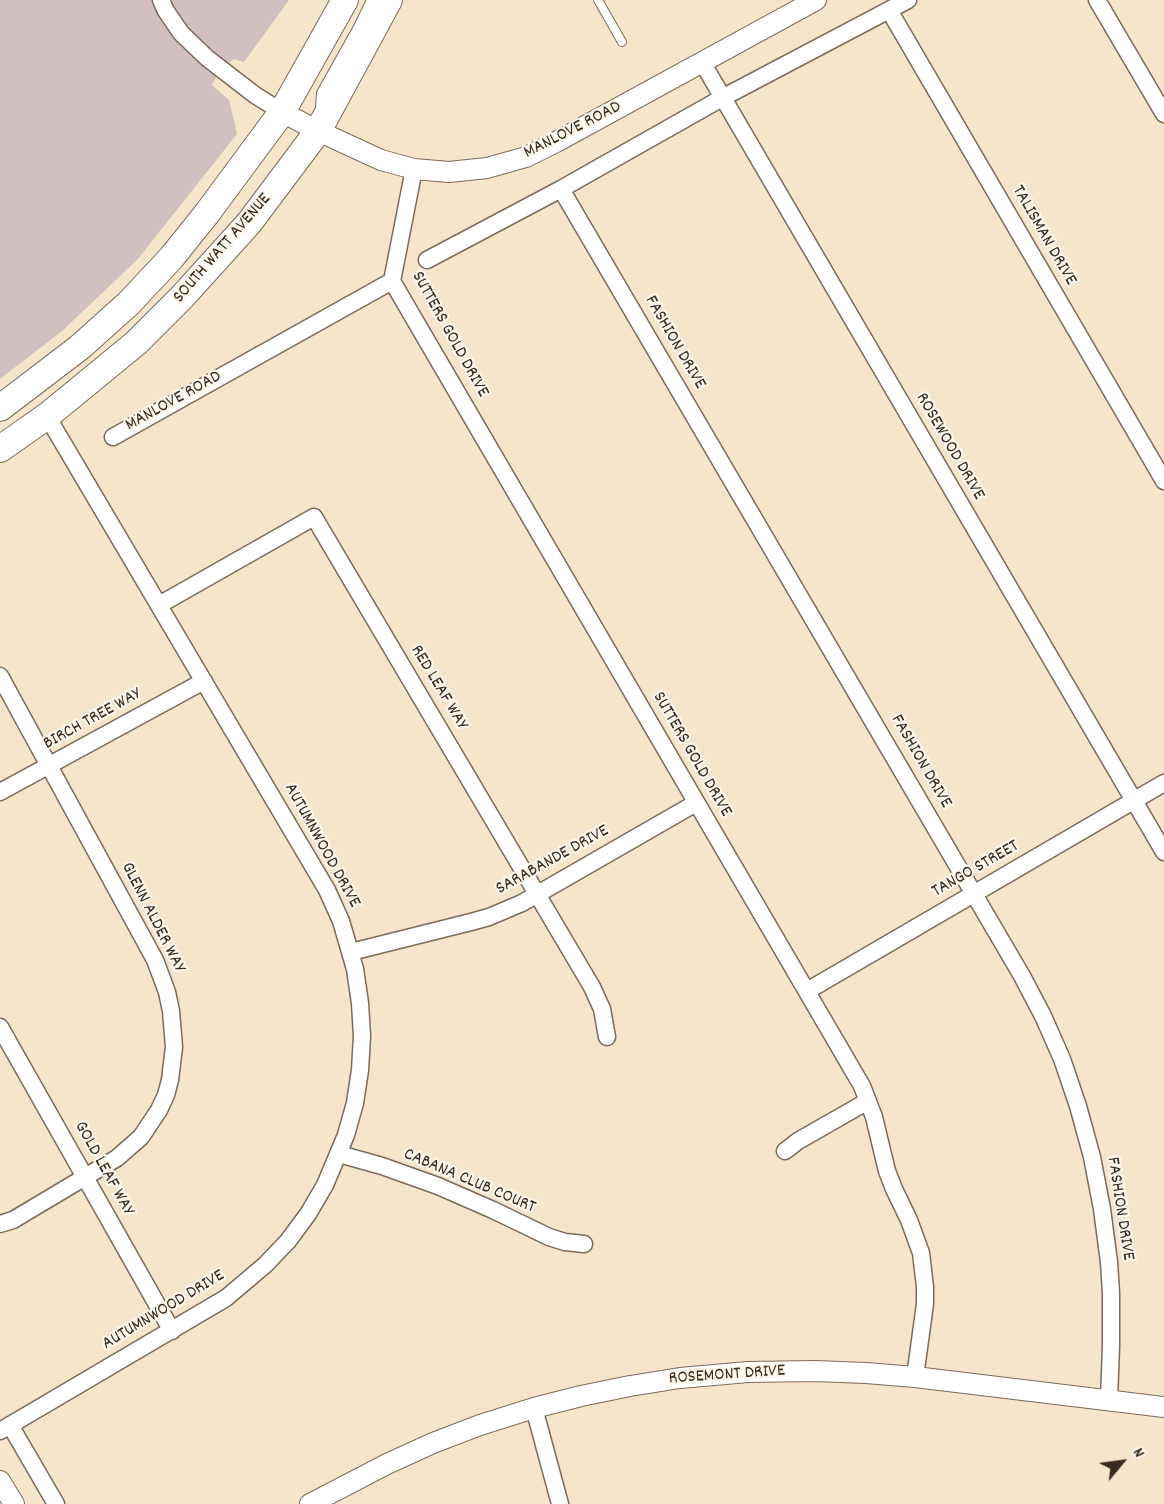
<!DOCTYPE html>
<style>
body{margin:0}
#map{position:relative;width:1164px;height:1504px;overflow:hidden;background:#f6e4cb;font-family:Dekko,sans-serif}
canvas{display:block}
.north{position:absolute;left:1092px;top:1432px;width:60px;height:60px;-webkit-text-stroke:4px #fbf7ec;paint-order:stroke;rotate:61deg;font-size:16px;font-weight:700;line-height:24px;text-align:center;color:#3b2a1e}
.north::after{content:'';display:block;margin:auto;width:21px;height:27px;background:#3b2a1e;clip-path:polygon(50% 0,100% 100%,50% 72%,0 100%)}
</style>
<div id="map">
<canvas width="1164" height="1504"></canvas>
<div class="north">N</div>
</div>
<script>
const c = document.querySelector('canvas').getContext('2d');
c.lineJoin = 'round';
function fillPath(path, color) {
  c.fillStyle = color;
  c.fill(path, 'evenodd');
}
function poly(rows) {
  const path = new Path2D();
  for (const r of rows) {
    path.moveTo(r[0], r[1]);
    for (let i = 2; i < r.length; i += 2) path.lineTo(r[i], r[i + 1]);
  }
  return path;
}
function stroke(path, color, width, dash) {
  c.strokeStyle = color;
  c.lineWidth = width;
  c.lineCap = dash ? 'butt' : 'round';
  c.setLineDash(dash || []);
  c.stroke(path);
}
function label(font, color, halo, rows, align = 'center') {
  c.font = font + ' Dekko,sans-serif';
  c.lineWidth = 4.5;
  c.setLineDash([]);
  c.textBaseline = 'middle';
  c.strokeStyle = halo;
  c.fillStyle = color;
  for (const [text, x, y, turn = 0] of rows) {
    c.save();
    c.translate(x, y);
    c.rotate((+turn || 0) * Math.PI / 180);
    c.textAlign = isNaN(turn) ? turn : align;
    if (halo) c.strokeText(text, 0, 0);
    c.fillText(text, 0, 0);
    c.restore();
  }
}
const industrial = poly([
 [0,0,289,0,244,62,234,59,220,69,212,85,229,100,237,134,137,260,62,331,0,379]
]);
const service = poly([
 [598,0,622,42],
 [320,109,321,93,358,27,371,0]
]);
const minor = poly([
 [161,0,166,11,181,33,207,58,255,95,282,112],
 [1097,0,1164,114],
 [889,10,1164,481],
 [702,62,1164,852],
 [414,169,392,281,862,1086,874,1117,887,1171,894,1189,909,1220,921,1253,925,1287,925,1304,915,1377],
 [561,189,1022,976,1043,1016,1062,1059,1078,1106,1092,1157,1102,1209,1109,1262,1111,1293,1111,1346,1109,1400],
 [427,260,561,189,722,98,908,0],
 [113,437,392,281],
 [159,605,314,517,592,987,602,1009,607,1037],
 [0,676,155,960,167,992,171,1011,174,1047,170,1080,166,1095,159,1110,141,1137,117,1158,13,1220,0,1224],
 [0,792,204,681],
 [351,952,471,922,489,917,522,903,696,803],
 [807,991,1164,783],
 [0,1027,172,1331],
 [785,1151,798,1141,868,1101],
 [339,1154,382,1166,438,1186,493,1210,549,1237,565,1242,584,1244],
 [534,1408,560,1504],
 [10,1425,56,1504],
 [0,1431,226,1298,265,1265,288,1241,308,1214,325,1185,346,1135,355,1103,360,1070,362,1036,360,1003,355,969,341,921,327,890,47,416]
]);
const tertiary = poly([
 [282,112,318,131,381,160,414,169,449,172,487,168,526,157,556,142,816,0],
 [0,1481,14,1504],
 [310,1504,387,1464,433,1443,480,1425,534,1408,581,1396,630,1386,680,1378,748,1372,815,1371,866,1373,915,1377,1164,1407]
]);
const primary = poly([
 [0,408,80,347,129,303,172,257,208,212,282,112,345,0],
 [0,449,47,416,136,343,182,297,249,223,318,131,389,0]
]);
const streetNames = [
 ["MANLOVE ROAD",573,131,-27],
 ["TALISMAN DRIVE",1043,236,60],
 ["SOUTH WATT AVENUE",223,249,-49],
 ["SUTTERS GOLD DRIVE",449,335,61],
 ["FASHION DRIVE",674,343,60],
 ["MANLOVE ROAD",174,402,-29],
 ["ROSEWOOD DRIVE",949,447,60],
 ["RED LEAF WAY",438,688,59],
 ["BIRCH TREE WAY",93,720,-29],
 ["SUTTERS GOLD DRIVE",691,755,60],
 ["FASHION DRIVE",920,762,60],
 ["AUTUMNWOOD DRIVE",321,846,61],
 ["SARABANDE DRIVE",553,861,-29],
 ["TANGO STREET",976,870,-30],
 ["GLENN ALDER WAY",152,918,63],
 ["GOLD LEAF WAY",103,1169,61],
 ["CABANA CLUB COURT",469,1182,23],
 ["FASHION DRIVE",1119,1209,81],
 ["AUTUMNWOOD DRIVE",164,1311,-31],
 ["ROSEMONT DRIVE",727,1376,-4]
];
fillPath(industrial, '#d2bfbf');
stroke(service, '#7c6b5b', 10);
stroke(minor, '#7c6b5b', 19);
stroke(tertiary, '#7c6b5b', 22);
stroke(primary, '#7c6b5b', 28);
stroke(service, '#fff', 8);
stroke(minor, '#fff', 16);
stroke(tertiary, '#fff', 20);
stroke(primary, '#fff', 26);
label('18px', '#3b2a1e', '#fbf7ec', streetNames);
</script>
